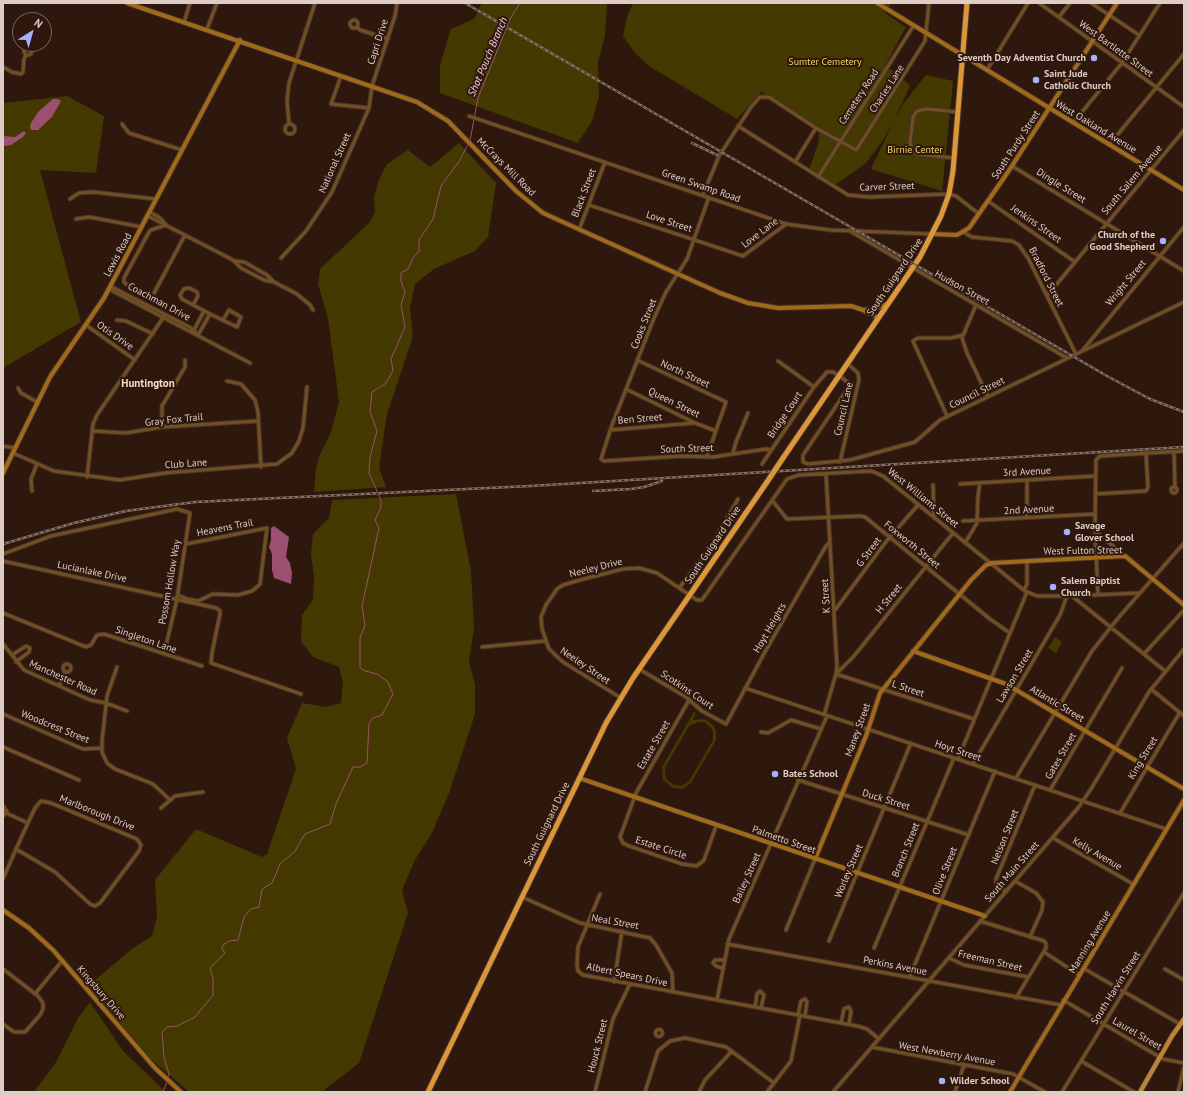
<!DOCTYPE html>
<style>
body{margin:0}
#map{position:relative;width:1187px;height:1095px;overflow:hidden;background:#2e170c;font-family:"PT Sans",sans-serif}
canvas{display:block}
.frame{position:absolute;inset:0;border:4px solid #decdc6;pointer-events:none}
.north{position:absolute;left:12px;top:12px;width:40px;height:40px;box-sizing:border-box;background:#2e170c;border:1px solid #746056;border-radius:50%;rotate:37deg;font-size:11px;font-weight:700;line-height:16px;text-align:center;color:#decdc6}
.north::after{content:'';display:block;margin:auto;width:14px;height:18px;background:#a4b2fc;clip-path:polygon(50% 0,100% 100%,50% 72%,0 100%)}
</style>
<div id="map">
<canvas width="1187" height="1095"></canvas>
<div class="frame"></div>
<div class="north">N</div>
</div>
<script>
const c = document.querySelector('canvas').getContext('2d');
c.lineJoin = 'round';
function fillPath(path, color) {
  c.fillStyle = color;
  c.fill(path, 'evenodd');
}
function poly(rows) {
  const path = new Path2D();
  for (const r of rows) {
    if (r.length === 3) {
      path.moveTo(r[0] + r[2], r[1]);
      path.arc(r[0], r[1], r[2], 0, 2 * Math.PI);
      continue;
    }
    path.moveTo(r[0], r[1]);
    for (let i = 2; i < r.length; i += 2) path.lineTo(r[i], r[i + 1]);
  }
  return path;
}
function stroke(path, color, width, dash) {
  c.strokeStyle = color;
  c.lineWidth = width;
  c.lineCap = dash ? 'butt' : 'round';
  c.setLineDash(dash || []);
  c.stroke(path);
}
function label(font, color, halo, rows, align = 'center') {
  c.font = font + ' "PT Sans",sans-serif';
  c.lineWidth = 4;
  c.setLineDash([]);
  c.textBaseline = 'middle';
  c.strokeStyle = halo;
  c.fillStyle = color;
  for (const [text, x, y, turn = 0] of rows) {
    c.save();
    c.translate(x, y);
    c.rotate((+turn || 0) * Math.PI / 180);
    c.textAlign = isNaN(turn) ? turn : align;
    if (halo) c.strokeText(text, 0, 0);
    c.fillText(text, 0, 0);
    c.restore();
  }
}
const green = poly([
 [482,3,607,3,605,36,598,62,599,97,592,121,578,143,440,93,440,65,451,29,474,19],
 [633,3,892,3,885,13,906,27,885,66,902,77,910,86,893,123,903,104,926,75,953,81,942,191,871,169,893,123,881,143,866,163,835,185,809,170,818,144,820,128,761,92,737,119,649,66,635,53,623,36,627,17],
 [67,96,104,116,96,173,40,170,81,322,3,368,3,103],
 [459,143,496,183,488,237,475,251,434,269,415,284,410,308,413,336,387,414,379,468,386,487,314,492,316,468,319,457,331,432,339,402,328,318,318,284,320,269,370,222,375,212,374,197,379,180,387,164,408,150,430,167],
 [456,494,471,571,474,629,469,662,475,684,475,714,449,793,432,833,415,860,402,890,408,913,359,1063,323,1091,318,1092,189,1092,151,1059,88,986,133,948,152,936,157,917,155,880,196,829,262,857,267,854,296,769,287,738,302,703,326,707,341,703,343,683,339,667,313,657,301,641,302,615,313,600,314,577,311,554,313,534,329,518,332,500],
 [1055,637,1062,642,1056,653,1048,648],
 [694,712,696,713,693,720,705,719,713,725,716,731,716,740,691,783,683,789,673,788,663,780,662,767],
 [699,722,704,722,710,727,713,732,713,740,689,781,682,786,674,785,666,779,665,768,689,726],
 [90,1002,123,1051,166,1092,34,1092,56,1062,78,1018]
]);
const water = poly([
 [53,99,58,99,61,101,52,117,38,130,31,130,30,127,31,123,38,112],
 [24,131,26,133,23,137,11,145,3,146,3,136,15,137],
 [274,526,289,537,286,557,290,563,292,573,291,584,274,578,272,570,272,554,269,547,271,540,271,528]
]);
const stream = poly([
 [470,141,478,98,510,19,520,3],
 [168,1078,169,1074,164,1057,162,1032,167,1027,177,1026,195,1017,213,995,213,979,210,968,225,953,222,949,223,945,229,941,238,940,244,917,251,909,259,907,262,889,272,883,280,864,295,851,305,834,330,824,336,804,353,767,360,767,367,763,369,723,373,718,382,715,393,694,388,682,377,674,365,671,360,668,360,638,365,625,362,606,379,528,375,520,381,507,381,500,369,473,370,457,377,431,370,412,372,392,385,384,393,371,391,359,405,327,401,305,405,292,401,281,401,273,408,269,413,258,419,251,419,240,433,219,441,186,460,160,468,144],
 [163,1092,167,1082]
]);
const street = poly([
 [1039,3,1184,107],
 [1091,3,1139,35],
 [1059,17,1070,3],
 [354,24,4],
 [184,22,190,3],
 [357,27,360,30,388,39],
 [207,29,217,3],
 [28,51,4],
 [3,67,12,72,21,74,23,72,24,59,26,55],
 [987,70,1028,3],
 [341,76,331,104,369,108],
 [469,116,786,224,830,230,932,234],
 [1073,123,1122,63,1160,3],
 [122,124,129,133,182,150],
 [289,124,287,101,289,83,315,3],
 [290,129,5],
 [738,126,848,195,869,197,949,194,956,196,979,214],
 [1109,145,1184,54],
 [954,158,917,154,912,150,910,143,913,117,917,111,926,109,958,112],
 [795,162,816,128],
 [1012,166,1184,271],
 [818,177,914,25],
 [703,195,719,156,751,107,760,97,769,97,816,128,856,150,857,149,925,41,929,3],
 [709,197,687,259,666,292,654,318,612,425,601,459,604,461,682,456,713,457,766,449,771,450],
 [70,199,79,193,93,192,156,199],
 [988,201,1075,262],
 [589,205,743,256,786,224],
 [150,212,160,218,166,225],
 [148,216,233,260,241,268,264,280,274,282,297,294,310,305,313,310],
 [76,219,89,217,142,227],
 [166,225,151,230,149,232,124,278,124,282,126,284,148,296,153,295,185,235],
 [579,230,605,162],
 [850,231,1067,358],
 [963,232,972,237,1012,241,1019,245,1028,258,1076,354],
 [281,258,306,231,332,192,369,108,372,86,395,16,397,3],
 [235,261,244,262,267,275,273,281],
 [110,286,191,328,197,334],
 [109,289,250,363],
 [1047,296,1184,130],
 [193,305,198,296,197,292,189,288,184,289,180,295,182,299,210,314,237,327,241,317,229,310,223,320],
 [976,305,962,338,967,353,988,397],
 [117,320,126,321,153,334],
 [86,325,135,360],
 [193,332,204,311],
 [198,335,210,314],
 [1082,351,1184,227],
 [637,360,726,402,707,456],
 [778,361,814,387],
 [227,381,241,384,255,400,258,412,261,467],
 [18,388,21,393,37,402],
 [626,389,695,423,716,431],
 [947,416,913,341,918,338,951,338,963,335],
 [162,427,162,406,185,367,185,360],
 [610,430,694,423],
 [93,431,126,433,162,427,258,421],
 [3,446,15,448],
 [1174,452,1175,487],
 [13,453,54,471,120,480,165,473,277,464,292,453,299,441,303,428,307,387],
 [733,453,736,442,748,413],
 [840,462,859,380,858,373,848,364],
 [762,464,814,387,827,372,833,372,840,376,847,382,849,387,803,455,803,462,808,464,850,460,915,442,940,420,1184,302],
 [87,477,93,424,97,415,165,315],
 [1027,480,1027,518],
 [960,484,1095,476],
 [933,485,934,518],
 [1174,490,3],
 [32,491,31,479,37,464],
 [1095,494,1146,491,1148,487,1146,453],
 [772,500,787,519,860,516,865,517,990,619,1010,633],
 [963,521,1095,514],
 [1095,531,1125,556],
 [965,543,977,523,978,496,980,483],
 [3,554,51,536,177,509,190,513,177,599,164,654],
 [3,561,216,608,220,611,220,614,212,653,211,663,301,694],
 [679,588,707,553,738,499],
 [1024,590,1027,584,1027,561],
 [178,595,187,599,198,601,213,594,238,595,252,591,258,586,260,584,267,528,186,544],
 [1098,595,1095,531,1096,460,1100,456,1184,451],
 [1072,596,1139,593],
 [835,610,885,543,918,505],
 [3,613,86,647,91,645,97,635,104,634,202,666],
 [3,644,24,670,90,700,106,703,127,711],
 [482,647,545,641],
 [1144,654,1184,610],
 [12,655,26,646,30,648,29,652,16,662],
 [67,668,4],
 [117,667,107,696,102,741,102,752,107,763,115,769,153,784,169,799],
 [639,669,686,697,702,711,726,724,766,650,826,546,830,542],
 [836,674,854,656,953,533],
 [836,674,974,719],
 [59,686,65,672],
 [745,688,1166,829],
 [1151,689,1184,716],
 [621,698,563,662,549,649,542,629,541,617,546,605,557,589,563,585,580,580,623,569,639,568,657,573,697,600,702,600,787,479,799,475,871,471,883,476,1025,591,1037,596,1072,596,1165,671],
 [689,700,636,793,620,837,623,843,629,846,682,864,697,866,704,860,716,826],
 [3,714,83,749,102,748],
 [824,715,836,674,837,667,826,474],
 [761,732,768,733,791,720,821,729],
 [3,747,79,780],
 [958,759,1027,592],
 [973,764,1060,615,1067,596],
 [1016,778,1092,651,1119,617,1184,543],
 [798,780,969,835],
 [1050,790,1122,668],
 [3,806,7,812,3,816],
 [161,808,175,796,203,792],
 [6,813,28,823],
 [1120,813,1180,712],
 [1053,838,1133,884],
 [3,879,16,849,28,823,35,808,41,801,51,803,137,839,141,845,139,851,100,903,95,906,90,904,55,872,16,849],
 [1015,881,1036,893,1043,902,1042,910,1030,937],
 [1006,892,996,884,996,879,1035,785],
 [600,894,578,947,577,964,578,971,583,975,857,1026,867,1029,879,1039],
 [522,897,580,923,650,938,656,945,672,973,673,992],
 [980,921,1044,941,1046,944,1046,948,1016,998],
 [786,930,815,859],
 [829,941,911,743],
 [727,944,1061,1005],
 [874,948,954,758],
 [1044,952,1079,975],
 [949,958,964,965,1028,977],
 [722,968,716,966,713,963,715,960,724,960],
 [1083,968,1180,1024],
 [3,969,38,996,43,1003,43,1009,40,1015,25,1032,14,1032,3,1024],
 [1165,969,1184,980],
 [910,976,995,771],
 [614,982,622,931],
 [35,994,62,961],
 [717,1000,729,939,827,716],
 [1063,1000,1163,1059,1184,1063],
 [755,1007,757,994,760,991,764,995,761,1008],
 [798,1015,801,1001,805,999,807,1002,805,1016],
 [841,1023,844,1009,849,1007,851,1011,849,1024],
 [659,1033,3.5],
 [872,1047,1013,1074,1045,1092],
 [1081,1061,1134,1092],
 [595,1092,613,1019,630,984],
 [645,1092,658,1051,670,1041,685,1038,726,1047,774,1083],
 [699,1092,705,1080,732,1051],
 [767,1092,791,1061,800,1015],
 [833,1092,1078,808,1091,789,1149,692,1184,649],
 [955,1092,964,1065],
 [1062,1092,1184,893],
 [1178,1092,1184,1067]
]);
const secondary = poly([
 [127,3,417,102,448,121,516,191,543,213,720,293,748,303,778,308,851,306,863,310,878,318],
 [877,3,1184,190],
 [934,234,957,235,969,228,1008,172,1117,3],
 [864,310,877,308,889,303],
 [3,473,50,377,104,298,240,40],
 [913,651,1006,684,1184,789],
 [579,778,985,916],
 [815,859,866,736,880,693,971,580,986,565,992,563,1125,556,1184,605],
 [3,910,29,928,53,950,155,1068,181,1092],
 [1010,1092,1184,800]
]);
const primary = poly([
 [1140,1092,1172,1036,1184,1019]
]);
const highway = poly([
 [783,458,920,257,941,216,949,194,953,171,967,3],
 [428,1092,606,723,633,678,767,482]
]);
const rail = poly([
 [465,3,1107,376,1150,399,1184,412],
 [692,143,717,155],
 [593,491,631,489,644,487,662,481],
 [3,544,74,523,126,511,195,502,530,486,1184,447]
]);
const highwayBridge = poly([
 [767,482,783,458]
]);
const markers = [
 [1094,58,4,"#a4b2fc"],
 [1036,80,4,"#a4b2fc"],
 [1163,241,4,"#a4b2fc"],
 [1067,532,4,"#a4b2fc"],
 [1053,587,4,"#a4b2fc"],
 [775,774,4,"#a4b2fc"],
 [942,1081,4,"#a4b2fc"]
];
const streetNames = [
 ["Capri Drive",378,42,-72],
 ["West Bartlette Street",1116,49,36],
 ["Charles Lane",887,89,-57],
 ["Cemetery Road",859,97,-57],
 ["West Oakland Avenue",1096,127,31],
 ["South Purdy Street",1016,145,-57],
 ["National Street",335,163,-66],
 ["McCrays Mill Road",506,167,45],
 ["South Salem Avenue",1132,180,-50],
 ["Green Swamp Road",701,186,19],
 ["Dingle Street",1061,186,32],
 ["Carver Street",887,187,-2],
 ["Black Street",584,193,-69],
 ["Love Street",669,222,18],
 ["Jenkins Street",1036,224,35],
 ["Love Lane",760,233,-37],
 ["Lewis Road",118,255,-62],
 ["South Guignard Drive",895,277,-56],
 ["Bradford Street",1046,277,63],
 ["Wright Street",1126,283,-50],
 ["Hudson Street",962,288,29],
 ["Coachman Drive",159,302,28],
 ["Cooks Street",644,324,-68],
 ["Otis Drive",115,336,35],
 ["North Street",685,374,25],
 ["Council Street",977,393,-26],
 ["Queen Street",674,403,26],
 ["Council Lane",844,409,-77],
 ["Bridge Court",785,415,-56],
 ["Ben Street",640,419,-5],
 ["Gray Fox Trail",174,420,-6],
 ["South Street",687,449,-2],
 ["Club Lane",186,464,-4],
 ["3rd Avenue",1027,472,-3],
 ["West Williams Street",923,498,39],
 ["2nd Avenue",1029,510,-3],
 ["Heavens Trail",225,528,-11],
 ["South Guignard Drive",713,545,-56],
 ["Foxworth Street",912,545,39],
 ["West Fulton Street",1083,551,-1],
 ["G Street",869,552,-53],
 ["Neeley Drive",596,568,-14],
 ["Lucianlake Drive",92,572,12],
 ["Possom Hollow Way",170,582,-80],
 ["K Street",826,596,-94],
 ["H Street",889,599,-51],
 ["Hoyt Heights",770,628,-60],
 ["Singleton Lane",146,640,19],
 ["Neeley Street",585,666,34],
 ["Lawson Street",1015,676,-59],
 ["Manchester Road",63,678,24],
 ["L Street",908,689,18],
 ["Scotkins Court",687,690,34],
 ["Atlantic Street",1057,704,31],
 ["Woodcrest Street",55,727,22],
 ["Maney Street",858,730,-70],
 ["Estate Street",654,745,-60],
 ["Hoyt Street",958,751,18],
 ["Gates Street",1061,756,-60],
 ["King Street",1143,758,-59],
 ["Duck Street",886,800,17],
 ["Marlborough Drive",97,813,22],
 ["South Guignard Drive",547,824,-64],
 ["Nelson Street",1005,837,-68],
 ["Palmetto Street",784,840,19],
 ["Estate Circle",661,848,18],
 ["Branch Street",906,850,-68],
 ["Kelly Avenue",1097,854,30],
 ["Worley Street",849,871,-67],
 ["Olive Street",945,871,-68],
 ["South Main Street",1012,872,-49],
 ["Bailey Street",747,878,-66],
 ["Neal Street",615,922,10],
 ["Manning Avenue",1090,942,-59],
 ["Freeman Street",990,961,13],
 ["Perkins Avenue",895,966,11],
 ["Albert Spears Drive",627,975,12],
 ["South Harvin Street",1116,988,-58],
 ["Kingsbury Drive",101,993,49],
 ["Laurel Street",1137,1034,30],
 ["Houck Street",598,1046,-76],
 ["West Newberry Avenue",947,1054,10]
];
const poiNames = [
 ["Seventh Day Adventist Church",1086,58,"right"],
 ["Saint Jude",1044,74],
 ["Catholic Church",1044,86],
 ["Church of the",1155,235,"right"],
 ["Good Shepherd",1155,247,"right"],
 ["Savage",1075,526],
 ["Glover School",1075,538],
 ["Salem Baptist",1061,581],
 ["Church",1061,593],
 ["Bates School",783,774],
 ["Wilder School",950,1081]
];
const parkNames = [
 ["Sumter Cemetery",825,62],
 ["Birnie Center",915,150]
];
const waterNames = [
 ["Shot Pouch Branch",488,57,-67]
];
const neighbourhoodNames = [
 ["Huntington",148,384]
];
fillPath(green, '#443900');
fillPath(water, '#9b5071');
stroke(stream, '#9b5071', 1);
stroke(street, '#4a342a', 5);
stroke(secondary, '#4a342a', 6);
stroke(primary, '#4a342a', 6);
stroke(highway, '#4a342a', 7);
stroke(street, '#714f23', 3);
stroke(secondary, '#a06a1a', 4);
stroke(primary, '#bb8439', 4.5);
stroke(highway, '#db973a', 5);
stroke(rail, '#87736a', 2.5);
stroke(rail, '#2e170c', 1, [3]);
stroke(highwayBridge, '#4a342a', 7, []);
stroke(highwayBridge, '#db973a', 5);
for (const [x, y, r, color] of markers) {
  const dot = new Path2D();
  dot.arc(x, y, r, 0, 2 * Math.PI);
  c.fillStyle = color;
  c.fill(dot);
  stroke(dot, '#2e170c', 1.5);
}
label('10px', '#decdc6', '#2e170c', streetNames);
label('bold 10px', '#decdc6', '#2e170c', poiNames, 'left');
label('10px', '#eed663', '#2e170c', parkNames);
label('italic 11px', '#f5c8d9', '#2e170c', waterNames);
label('bold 11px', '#fad9cb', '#2e170c', neighbourhoodNames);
</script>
